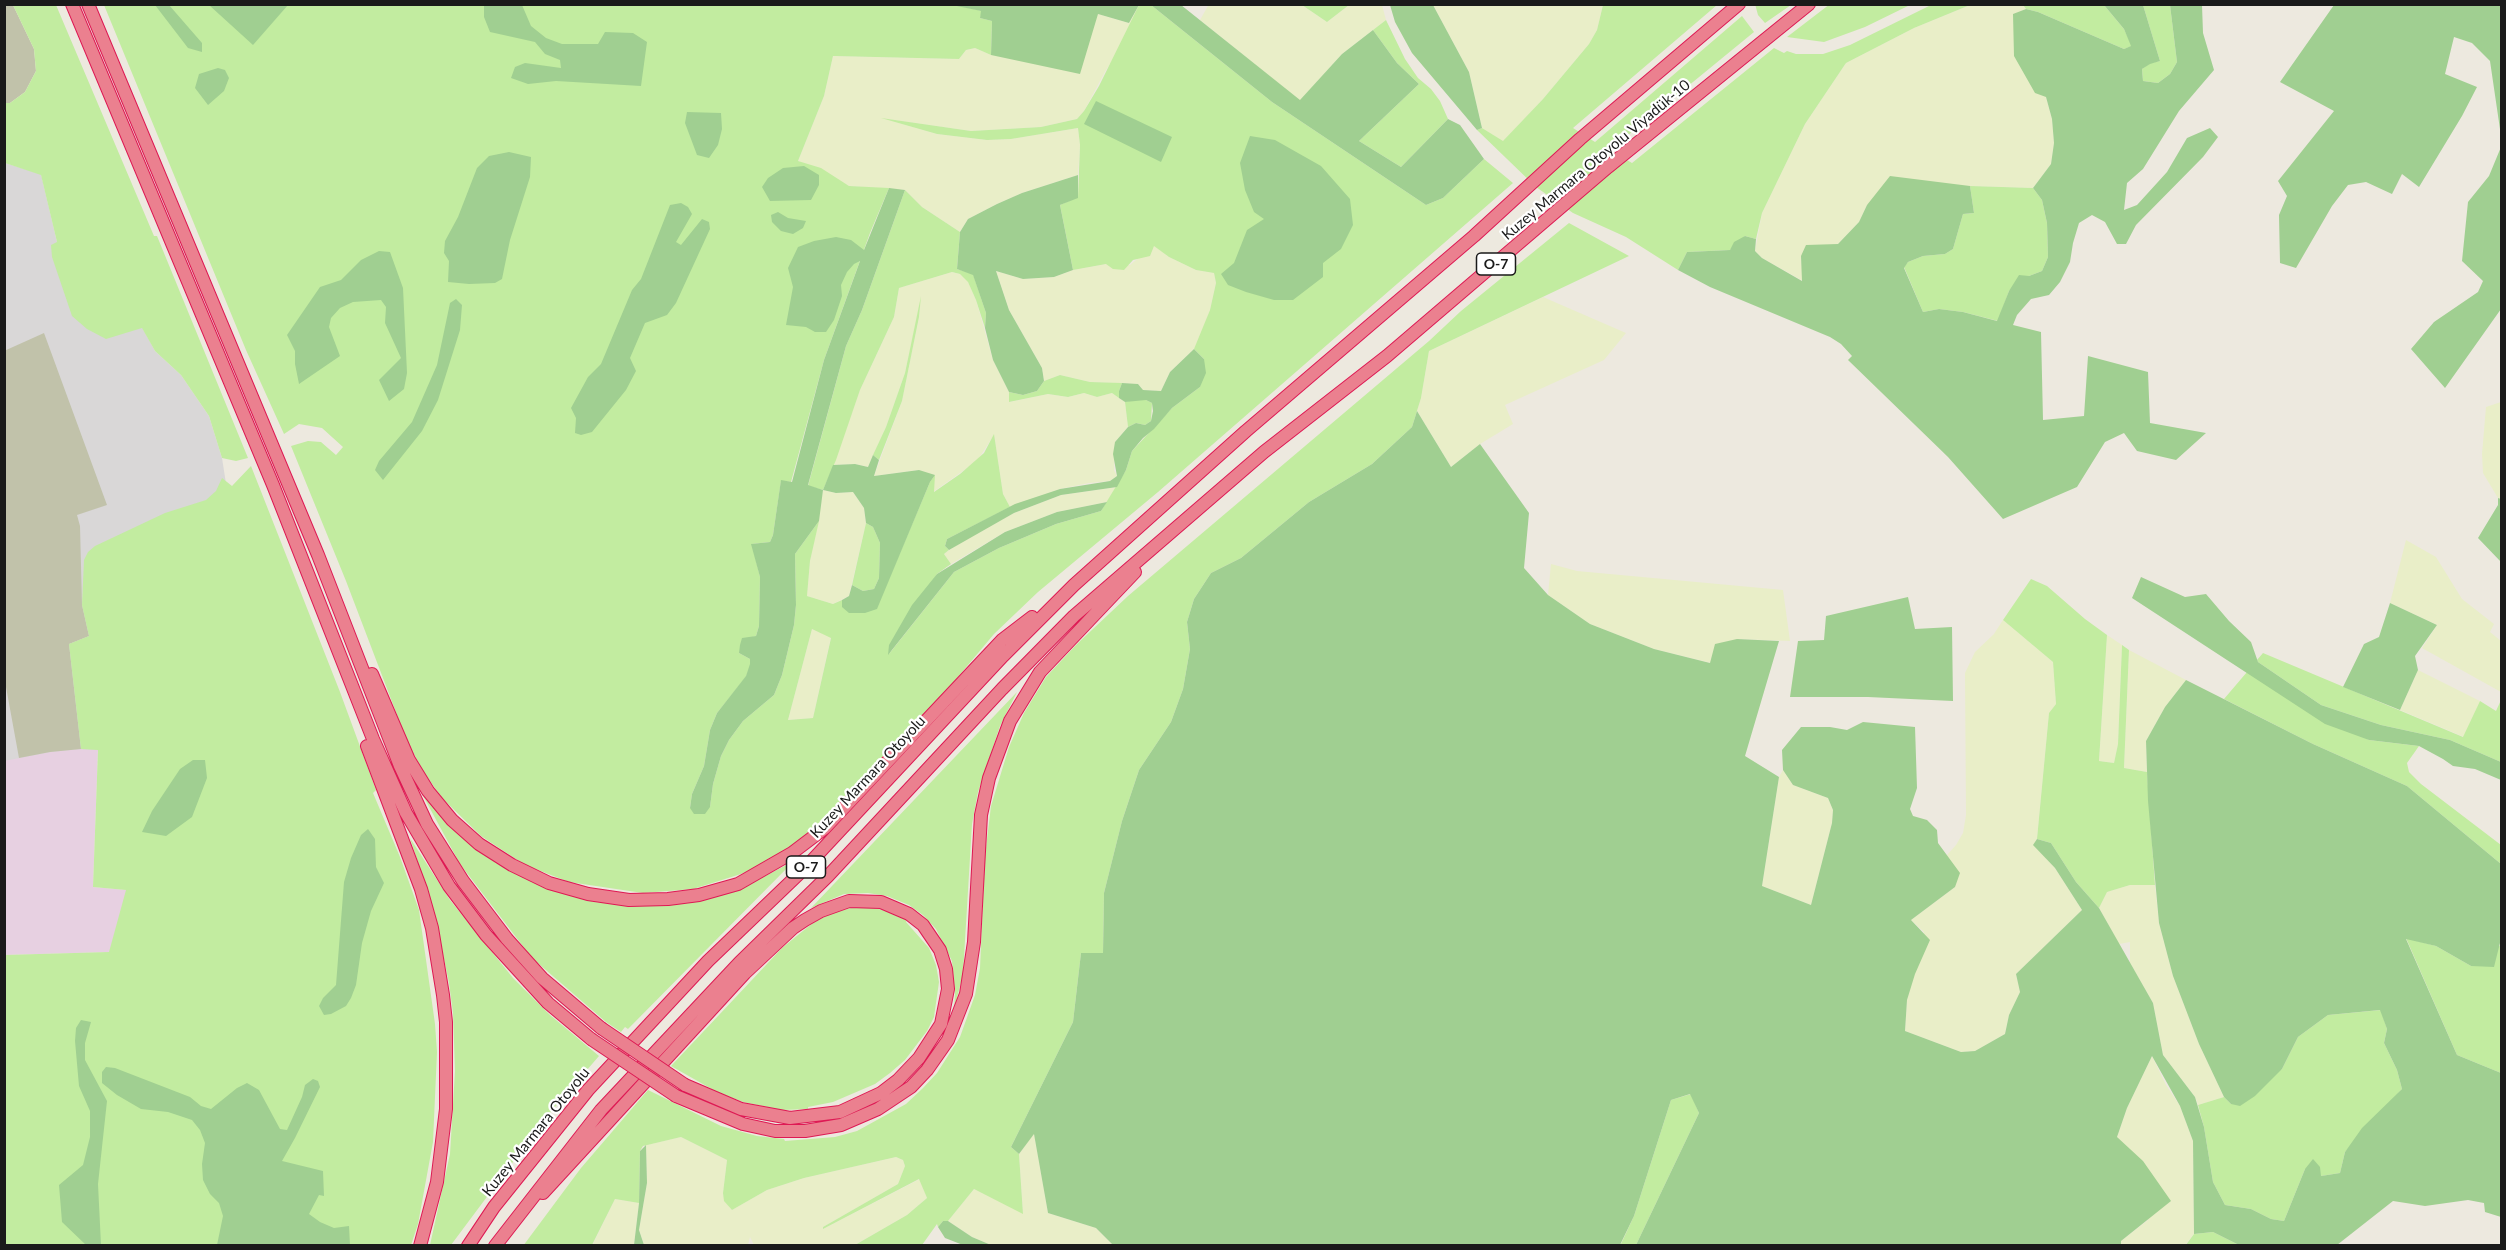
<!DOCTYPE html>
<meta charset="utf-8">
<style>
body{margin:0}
#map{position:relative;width:2506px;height:1250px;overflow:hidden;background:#ede9df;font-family:Lato,sans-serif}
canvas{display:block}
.frame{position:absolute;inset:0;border:6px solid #1a1a1a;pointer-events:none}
</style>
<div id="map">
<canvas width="2506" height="1250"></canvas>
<div class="frame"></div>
</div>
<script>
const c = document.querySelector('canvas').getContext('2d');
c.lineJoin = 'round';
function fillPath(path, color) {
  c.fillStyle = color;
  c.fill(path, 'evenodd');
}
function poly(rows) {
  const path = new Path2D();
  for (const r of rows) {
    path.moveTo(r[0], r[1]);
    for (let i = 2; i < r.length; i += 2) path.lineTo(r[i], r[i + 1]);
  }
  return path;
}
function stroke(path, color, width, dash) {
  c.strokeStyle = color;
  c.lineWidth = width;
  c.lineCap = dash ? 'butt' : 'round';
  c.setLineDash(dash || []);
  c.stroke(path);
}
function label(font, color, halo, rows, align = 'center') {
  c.font = font + ' Lato,sans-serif';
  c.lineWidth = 4.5;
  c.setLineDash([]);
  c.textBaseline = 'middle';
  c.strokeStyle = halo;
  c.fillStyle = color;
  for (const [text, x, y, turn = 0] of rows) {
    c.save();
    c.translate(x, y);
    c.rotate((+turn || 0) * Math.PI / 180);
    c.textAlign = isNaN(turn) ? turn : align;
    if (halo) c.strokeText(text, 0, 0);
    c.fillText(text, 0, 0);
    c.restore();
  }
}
const residential = poly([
 [5,163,41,174,57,242,142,327,155,351,181,375,209,416,222,458,227,490,119,744,5,778]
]);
const industrial = poly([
 [81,749,98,750,93,887,127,890,110,952,5,955,4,761,51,752]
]);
const construction = poly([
 [4,5,13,5,34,49,36,71,25,92,10,103,5,103],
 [44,333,107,505,77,515,80,526,82,605,89,636,69,644,81,749,50,752,19,758,4,676,4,351]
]);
const farmland = poly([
 [1209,4,1302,5,1327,22,1349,5,1382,5,1386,20,1342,54,1300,101,1200,20],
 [1139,5,1151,5,1106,70,1084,111,1077,119,1041,127,971,131,886,119,937,134,987,140,1011,139,1078,128,1080,145,1078,175,1022,193,997,204,968,219,960,232,922,207,905,190,849,186,798,161,824,96,833,56,959,59,966,50,975,48,991,55,1098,14,1129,23],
 [1433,5,1603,5,1597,30,1589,44,1543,99,1503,142,1482,128,1469,72],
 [1970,5,2023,5,2026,9,2013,15,2046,97,2052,119,2054,143,2051,164,2033,188,1970,186,1867,205,1859,222,1838,244,1801,256,1803,281,1762,258,1755,251,1762,213,1805,124,1846,63,1914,28],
 [1154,245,1169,257,1196,270,1214,273,1216,283,1210,310,1197,346,1170,372,1161,391,1143,390,1138,384,1090,382,1060,375,1044,381,1042,368,1009,310,996,271,1023,279,1054,277,1073,270,1106,264,1130,265],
 [952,272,960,274,968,281,976,300,993,360,1009,392,1010,402,1048,394,1068,397,1084,393,1097,397,1112,393,1125,402,1128,427,1115,442,1114,470,1117,476,1110,481,1089,483,1060,489,1010,507,1003,494,994,435,977,461,933,492,919,470,874,476,902,401,919,317,920,304,905,373,886,427,868,467,855,464,833,465,860,390,894,317,899,288],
 [1543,297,1626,333,1604,360,1505,405,1513,424,1480,444,1451,467,1417,411,1421,398,1429,351],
 [2501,402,2501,499,2498,498,2483,473,2482,454,2486,407],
 [1117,487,1107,502,1057,512,1005,532,951,564,944,554,965,539,1014,513,1061,495],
 [823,490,836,493,853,492,864,508,866,523,849,596,833,604,807,596,807,594,810,561],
 [2406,540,2436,557,2462,599,2494,624,2490,632,2501,641,2501,692,2422,648,2437,625,2390,603],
 [1551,564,1577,571,1783,590,1790,641,1737,639,1711,663,1654,649,1590,624,1548,595],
 [2003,620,2053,662,2056,704,2049,713,2037,839,2034,845,2055,868,2082,910,2016,974,2020,992,2009,1015,2005,1034,1975,1051,1961,1052,1905,1031,1907,1000,1924,932,1911,920,1955,887,1947,855,1956,845,1963,833,1966,815,1965,673,1975,652,1994,634],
 [812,629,831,637,813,718,788,720],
 [2107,635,2122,645,2118,744,2114,763,2099,761],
 [2129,650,2186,680,2165,707,2146,741,2147,772,2124,768],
 [2418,670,2480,701,2464,737,2400,710],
 [1783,770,1793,785,1828,798,1833,810,1832,823,1811,905,1762,886,1779,777],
 [2130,885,2155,885,2159,923,2173,976,2199,1044,2224,1097,2198,1105,2195,1097,2163,1055,2153,1003,2130,963,2130,942,2119,944,2099,908,2107,892],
 [2152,1056,2166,1085,2180,1106,2193,1141,2194,1234,2185,1245,2121,1245,2121,1241,2148,1220,2117,1137,2127,1108],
 [1034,1133,1048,1213,1096,1228,1113,1245,991,1245,972,1237,948,1221,974,1189,1023,1213,1019,1154],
 [681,1137,727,1160,723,1193,725,1201,732,1210,767,1190,804,1178,896,1157,903,1160,905,1166,898,1184,823,1227,823,1229,920,1179,927,1198,907,1215,855,1245,754,1245,750,1237,748,1245,644,1245,639,1230,647,1183,646,1145],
 [615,1199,639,1203,634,1245,592,1246]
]);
const grass = poly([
 [874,4,880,6,952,4,982,11,980,18,992,21,991,55,975,48,966,50,959,59,833,56,824,96,798,161,821,168,849,186,889,188,870,233,824,360,791,482,781,481,773,535,770,542,752,544,760,577,759,626,756,636,749,638,739,653,750,659,751,664,746,677,717,713,710,730,704,766,692,794,690,808,710,807,713,784,721,756,729,740,743,721,774,695,782,675,794,625,796,605,795,554,819,521,810,561,807,596,833,604,842,600,843,607,876,609,930,482,935,475,934,492,960,474,984,453,994,434,1003,494,1010,507,947,539,945,546,949,550,944,554,951,564,937,574,889,654,954,572,999,548,1056,524,1101,511,1126,470,1132,451,1172,408,1200,387,1204,359,1194,349,1210,310,1216,283,1214,273,1196,270,1169,257,1154,246,1150,256,1133,260,1124,270,1113,269,1106,264,1073,270,1060,205,1078,197,1080,145,1078,128,1011,139,987,140,937,134,881,118,971,131,1041,127,1077,119,1084,111,1099,86,1139,5,1151,5,1272,102,1426,205,1443,198,1484,159,1513,183,1158,492,1038,592,994,634,952,684,808,835,764,864,741,874,693,889,643,893,569,882,525,865,481,836,442,798,423,771,407,741,346,581,291,446,308,441,321,442,336,455,343,447,322,428,299,424,284,434,246,350,104,5],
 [812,629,831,638,813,718,788,720],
 [1755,4,1791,4,1791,5,1765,23,1758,15],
 [1830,4,1910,4,1910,5,1865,27,1824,42,1787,37],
 [13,5,56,5,154,236,157,236,248,458,236,461,222,458,209,416,181,375,155,351,142,328,106,339,87,329,72,316,52,257,51,245,57,242,41,175,5,163,5,103,10,103,25,92,36,71,34,49],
 [1302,5,1349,5,1327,22],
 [1603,5,1717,5,1573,128,1595,142,1742,16,1754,32,1610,150,1632,163,1774,48,1784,53,1787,51,1796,54,1823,54,1850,45,1931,5,1970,5,1914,28,1846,63,1805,124,1762,213,1756,239,1745,236,1730,250,1687,252,1678,270,1626,237,1573,213,1536,187,1477,130,1482,128,1503,141,1543,99,1589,44,1597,30],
 [2023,5,2104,5,2124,29,2132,46,2124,49,2038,12,2026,9],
 [2143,5,2170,5,2177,62,2170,74,2158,83,2143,81,2142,69,2150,63,2160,61],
 [1386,20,1405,59,1418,78,1431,89,1440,101,1448,119,1401,167,1359,141,1419,84,1397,63,1373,30],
 [1970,186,2033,188,2042,200,2047,223,2048,257,2042,271,2029,276,2009,291,1998,321,1963,312,1939,309,1923,312,1904,267,1908,262,1923,256,1945,254,1953,249,1963,214,1974,213],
 [905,190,922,207,960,232,957,269,973,274,986,313,985,328,976,300,968,282,960,274,952,272,899,288,894,317,860,390,836,460,823,490,808,486,846,346,862,310],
 [1569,223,1629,256,1429,351,1421,398,1412,427,1372,464,1309,502,1241,558,1211,573,1194,599,1187,622,1190,649,1183,689,1171,722,1139,770,1122,821,1104,893,1103,953,1081,953,1073,1022,1011,1147,1019,1154,1023,1214,974,1189,948,1221,943,1221,938,1227,937,1224,922,1245,855,1245,907,1215,927,1198,919,1179,823,1229,823,1227,898,1184,905,1166,903,1160,896,1157,804,1178,767,1190,732,1210,724,1201,723,1193,727,1160,681,1137,643,1146,640,1151,639,1203,615,1199,592,1245,523,1246,581,1168,648,1090,721,1126,757,1136,784,1139,785,1141,835,1137,857,1131,906,1104,923,1088,937,1073,960,1037,975,995,980,968,985,856,991,806,1009,747,1024,713,1046,677,1076,645,1128,596,1429,341,1461,311],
 [921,296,919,317,902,401,879,460,873,455,886,427,905,373],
 [1060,375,1090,382,1122,383,1119,391,1119,398,1112,393,1097,397,1084,393,1068,397,1048,394,1009,402,1009,392,1023,395,1037,391,1044,381],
 [1133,400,1146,400,1152,403,1151,421,1145,425,1136,423,1128,427,1125,402],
 [251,466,340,692,376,790,373,793,400,857,419,910,435,1024,437,1052,433,1142,418,1224,411,1245,5,1245,4,955,109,952,126,890,93,887,98,750,81,749,69,644,89,636,82,605,84,560,88,552,95,546,165,513,206,500,216,491,222,478,232,486],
 [866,523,873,527,880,543,879,578,874,589,863,591,852,585],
 [2031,579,2047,586,2085,619,2107,635,2099,761,2114,763,2118,744,2122,645,2129,650,2124,768,2147,772,2155,885,2130,885,2107,892,2099,908,2076,882,2051,843,2037,839,2049,713,2056,704,2053,662,2003,620],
 [2263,653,2463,737,2480,701,2496,711,2501,700,2501,762,2450,740,2381,725,2321,705,2258,662,2257,660],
 [2247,672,2369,740,2419,746,2407,763,2409,772,2421,784,2501,845,2501,864,2407,786,2313,744,2224,699],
 [1017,692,1000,726,978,792,972,824,963,974,954,1010,955,994,952,961,936,929,923,915,909,905,887,896,868,893,844,894,811,908],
 [421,792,456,830,473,846,508,870,550,889,595,902,643,906,690,903,748,885,794,861,628,1029,625,1027,621,1032,606,1022,532,958,460,864],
 [410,838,450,900,513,978,550,1015,599,1056,548,1115,451,1245,430,1245,450,1154,455,1071,453,1013,449,983,434,911],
 [871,907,893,913,907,920,906,922,929,948,936,965,939,982,934,1017,927,1031,905,1060,890,1073,875,1084,833,1102,808,1107,808,1109,782,1110,743,1102,717,1092,671,1066,782,948,814,922,832,913,851,908],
 [2406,938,2436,946,2471,966,2501,945,2501,939,2501,1073,2457,1055],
 [2381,1010,2387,1029,2384,1043,2397,1070,2402,1089,2345,1152,2340,1173,2321,1176,2305,1169,2284,1221,2271,1219,2251,1209,2225,1205,2213,1182,2204,1127,2198,1105,2224,1097,2231,1104,2282,1069,2298,1037,2328,1015],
 [1691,1094,1699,1113,1636,1245,1620,1246,1634,1216,1671,1100],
 [2213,1232,2239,1245,2185,1246,2194,1234]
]);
const forest = poly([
 [155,5,169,5,202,43,202,52,188,48],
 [209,5,288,5,253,45],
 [484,5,522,5,531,26,546,38,562,44,598,44,605,32,633,33,647,42,641,86,556,81,528,84,511,78,515,67,525,63,561,68,560,60,545,54,535,42,490,32,484,17],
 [952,5,1139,4,1139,5,1129,23,1098,14,1080,74,991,55,992,21,980,18,981,11],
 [1151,5,1181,5,1300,100,1342,54,1373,30,1397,63,1419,84,1359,141,1401,167,1448,119,1460,125,1484,159,1443,198,1426,205,1272,102],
 [1390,5,1433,5,1469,72,1482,128,1477,130,1412,53,1395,22],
 [2104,5,2143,5,2160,61,2150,64,2142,69,2143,81,2158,83,2170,74,2177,62,2170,5,2202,5,2203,33,2214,70,2179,111,2143,169,2127,183,2124,210,2137,205,2167,172,2187,138,2210,128,2218,137,2203,157,2136,225,2126,244,2117,244,2105,222,2092,215,2079,223,2073,243,2070,262,2060,282,2049,295,2031,299,2017,315,2013,325,2041,332,2043,420,2084,416,2088,356,2148,372,2150,423,2206,433,2176,460,2137,451,2124,433,2105,442,2077,487,2003,519,1948,457,1848,360,1852,356,1841,344,1830,337,1710,287,1678,270,1687,252,1730,250,1734,242,1745,236,1756,239,1755,251,1762,258,1802,281,1801,256,1806,245,1838,244,1859,222,1867,205,1890,176,1970,186,1974,213,1963,214,1953,249,1945,254,1923,256,1908,262,1904,268,1923,312,1939,309,1963,312,1997,321,2009,291,2019,275,2029,276,2042,271,2048,257,2047,223,2042,200,2033,188,2051,164,2054,143,2052,119,2046,97,2035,93,2014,56,2013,14,2026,9,2038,12,2124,49,2131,46,2124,29],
 [2334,5,2501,5,2501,136,2490,61,2472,43,2454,37,2445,74,2477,87,2462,116,2419,187,2402,174,2392,194,2366,182,2348,185,2332,206,2296,268,2280,263,2279,215,2287,196,2278,181,2334,111,2280,82],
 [218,68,225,70,229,78,224,91,208,105,195,88,199,74],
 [1096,101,1172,137,1161,162,1084,124],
 [687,112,721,113,722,129,718,145,709,158,697,155,685,123],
 [1250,136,1275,140,1321,166,1350,199,1353,225,1341,249,1323,263,1323,277,1293,300,1274,300,1246,292,1228,285,1221,274,1234,263,1247,230,1264,219,1254,212,1245,190,1240,163],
 [2501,147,2501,309,2445,388,2411,349,2434,322,2478,292,2483,281,2462,261,2468,202,2489,176],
 [509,152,531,157,530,177,510,240,502,279,495,283,469,284,448,282,449,261,444,253,445,241,458,217,477,168,489,156],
 [804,166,819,175,819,185,811,200,770,201,762,187,768,178,783,168],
 [1078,175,1078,198,1060,205,1073,270,1054,277,1023,279,996,271,1009,310,1042,368,1044,381,1037,391,1023,395,1009,392,993,360,985,328,986,313,973,275,957,269,960,232,968,219,997,204,1022,193],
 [889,188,905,190,862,310,846,346,808,485,823,490,833,465,855,464,868,467,873,455,879,460,874,476,919,470,935,475,930,482,877,609,865,613,849,613,842,607,842,600,849,596,852,585,863,591,874,589,879,578,880,543,873,527,866,523,864,508,853,492,836,493,823,490,819,521,795,554,796,605,794,625,782,675,774,695,743,721,729,740,721,756,713,784,710,807,705,814,694,814,690,808,692,794,704,766,710,730,717,713,746,676,750,664,750,659,739,653,740,645,742,638,756,636,759,626,760,577,751,544,770,542,773,535,781,480,792,482,824,360,860,261,854,264,847,272,841,285,842,296,834,320,826,332,815,332,806,327,786,325,793,287,788,268,798,247,814,241,836,237,851,240,864,250],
 [681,203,688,207,692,214,676,242,681,245,702,219,709,222,710,229,676,303,667,315,645,323,630,358,636,371,626,390,592,432,581,435,575,433,576,418,571,408,588,377,601,364,632,290,641,279,670,205],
 [778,212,788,218,806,221,803,228,793,234,781,231,772,222,771,215],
 [379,251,390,252,403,288,407,373,404,389,389,401,379,380,401,358,385,323,386,307,381,300,353,302,340,308,331,318,329,327,340,356,299,384,295,364,295,351,287,335,320,287,341,280,361,260],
 [456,299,462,305,460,330,438,400,422,431,383,480,375,470,379,461,412,422,437,365,450,303],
 [1194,349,1204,359,1206,373,1200,387,1172,408,1154,429,1143,438,1132,451,1126,470,1117,487,1061,495,1014,513,949,550,945,546,947,539,1015,504,1060,489,1110,481,1117,476,1113,454,1115,442,1128,427,1136,423,1145,425,1151,421,1153,411,1152,403,1146,400,1125,402,1119,398,1119,391,1122,383,1138,384,1143,390,1161,391,1170,372],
 [1417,411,1451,467,1480,444,1529,513,1524,568,1548,595,1590,624,1654,649,1710,663,1715,644,1737,639,1779,641,1745,756,1779,777,1762,886,1811,905,1832,823,1833,810,1828,798,1793,785,1783,770,1782,750,1801,727,1830,727,1847,730,1863,722,1915,727,1917,788,1910,809,1913,816,1927,820,1937,830,1938,843,1960,873,1955,887,1911,920,1930,940,1915,974,1907,1000,1905,1031,1961,1052,1975,1051,2005,1034,2009,1015,2020,992,2016,974,2082,910,2055,868,2033,845,2037,839,2051,843,2076,882,2099,908,2153,1003,2163,1055,2195,1097,2204,1127,2213,1182,2225,1205,2251,1209,2271,1219,2284,1221,2305,1169,2313,1159,2320,1167,2321,1176,2340,1173,2345,1152,2362,1128,2402,1089,2397,1070,2384,1043,2387,1029,2380,1010,2328,1015,2298,1037,2282,1069,2255,1096,2240,1106,2231,1104,2224,1097,2199,1044,2173,976,2159,923,2148,801,2146,741,2165,707,2186,680,2313,744,2407,786,2501,864,2501,939,2494,967,2471,966,2436,946,2406,939,2457,1055,2501,1073,2501,1217,2485,1212,2484,1203,2468,1200,2425,1206,2393,1201,2337,1245,2239,1245,2213,1232,2194,1234,2193,1141,2180,1106,2152,1056,2127,1108,2117,1137,2143,1161,2171,1201,2121,1241,2121,1245,1636,1245,1699,1113,1690,1094,1671,1100,1634,1216,1620,1245,1113,1245,1096,1228,1048,1213,1034,1134,1019,1154,1011,1147,1073,1022,1081,953,1103,953,1104,893,1122,821,1139,770,1171,722,1183,689,1190,649,1187,622,1194,599,1211,573,1241,558,1309,502,1372,464,1412,427],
 [2498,498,2501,499,2501,562,2478,538,2498,505],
 [1107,502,1101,511,1056,524,999,548,954,572,888,655,889,645,912,605,937,574,1005,532,1057,512],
 [2141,577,2185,597,2206,594,2229,621,2251,642,2258,662,2321,705,2381,725,2450,740,2501,762,2501,780,2475,769,2453,766,2443,759,2419,746,2369,740,2325,724,2132,598],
 [1908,597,1915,629,1952,627,1953,701,1868,697,1790,697,1798,641,1824,640,1826,616],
 [2390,603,2437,625,2415,656,2418,670,2400,710,2343,687,2364,644,2379,637],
 [193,760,205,760,207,778,192,817,166,836,142,832,152,811,180,769],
 [368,829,375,839,376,867,384,883,371,911,362,943,356,985,351,998,346,1006,331,1014,324,1015,319,1006,323,998,336,985,344,882,351,858,361,835],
 [81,1020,91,1022,85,1043,85,1060,107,1101,98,1184,101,1245,86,1245,62,1222,59,1185,83,1165,90,1137,90,1111,79,1086,75,1041,76,1028],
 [106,1067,115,1068,190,1097,201,1106,211,1109,237,1088,247,1083,259,1090,280,1129,287,1130,302,1097,305,1085,313,1079,318,1081,320,1087,295,1138,282,1161,323,1171,324,1196,319,1195,309,1214,320,1222,334,1228,349,1226,350,1245,217,1245,223,1216,219,1203,210,1194,203,1180,202,1164,205,1143,200,1130,192,1120,168,1112,141,1109,117,1095,102,1083,102,1072],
 [646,1145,647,1183,639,1230,644,1245,634,1245,639,1203,640,1151],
 [943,1221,948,1221,972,1237,991,1245,963,1245,945,1238,938,1227]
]);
const highway = poly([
 [72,4,273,485,373,739,406,813,449,886,486,935,548,1003,591,1039],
 [88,4,318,555,400,766,427,824,463,881,507,939,542,978,601,1028],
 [372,674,409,760,428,791,452,820,479,844,512,865,549,883,588,894,629,900,668,899,699,895,738,884,792,853,825,828,1002,640,1032,617],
 [367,746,421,889,432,928,443,995,446,1022,446,1109,437,1182,420,1246],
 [676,1096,743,1124,775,1131,805,1131,841,1125,878,1109,911,1087,927,1070,948,1040,966,994,974,942,981,815,989,778,1010,721,1040,672,1135,572],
 [543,1193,745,973,793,928,805,920,821,911,849,901,881,902,909,914,923,925,940,950,946,969,948,989,941,1024,919,1058,898,1080,881,1093,840,1112,790,1118,741,1109,685,1085],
 [468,1246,494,1207,588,1090,708,961,805,868,1003,656,1074,585,1246,431,1474,236,1580,139,1739,4],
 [495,1246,601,1110,739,963,828,876,1002,689,1074,616,1264,452,1387,356,1608,167,1809,4]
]);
const highwayBridge = poly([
 [601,1028,685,1085],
 [591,1039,676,1096]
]);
const shields = [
 [1496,264,39],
 [806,867,39]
];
const shieldNames = [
 ["O-7",1496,264],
 ["O-7",806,867]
];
const streetNames = [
 ["Kuzey Marmara Otoyolu Viyadük-10",1596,160,-40],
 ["Kuzey Marmara Otoyolu",868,777,-47],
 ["Kuzey Marmara Otoyolu",536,1132,-51]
];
fillPath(residential, '#d9d7d7');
fillPath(industrial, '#e7d0e1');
fillPath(construction, '#c1c2aa');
fillPath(farmland, '#e9eec8');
fillPath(grass, '#c2eca0');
fillPath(forest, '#a0cf91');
stroke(highway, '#de1954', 14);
stroke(highway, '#eb808f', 12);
stroke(highwayBridge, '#de1954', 14, []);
stroke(highwayBridge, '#eb808f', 12);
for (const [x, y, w] of shields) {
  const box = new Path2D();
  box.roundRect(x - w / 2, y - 11, w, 22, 4.5);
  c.fillStyle = '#fff';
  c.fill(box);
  stroke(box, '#1a1a1a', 1.5);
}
label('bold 14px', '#1a1a1a', null, shieldNames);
label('15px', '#1a1a1a', '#fff', streetNames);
</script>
